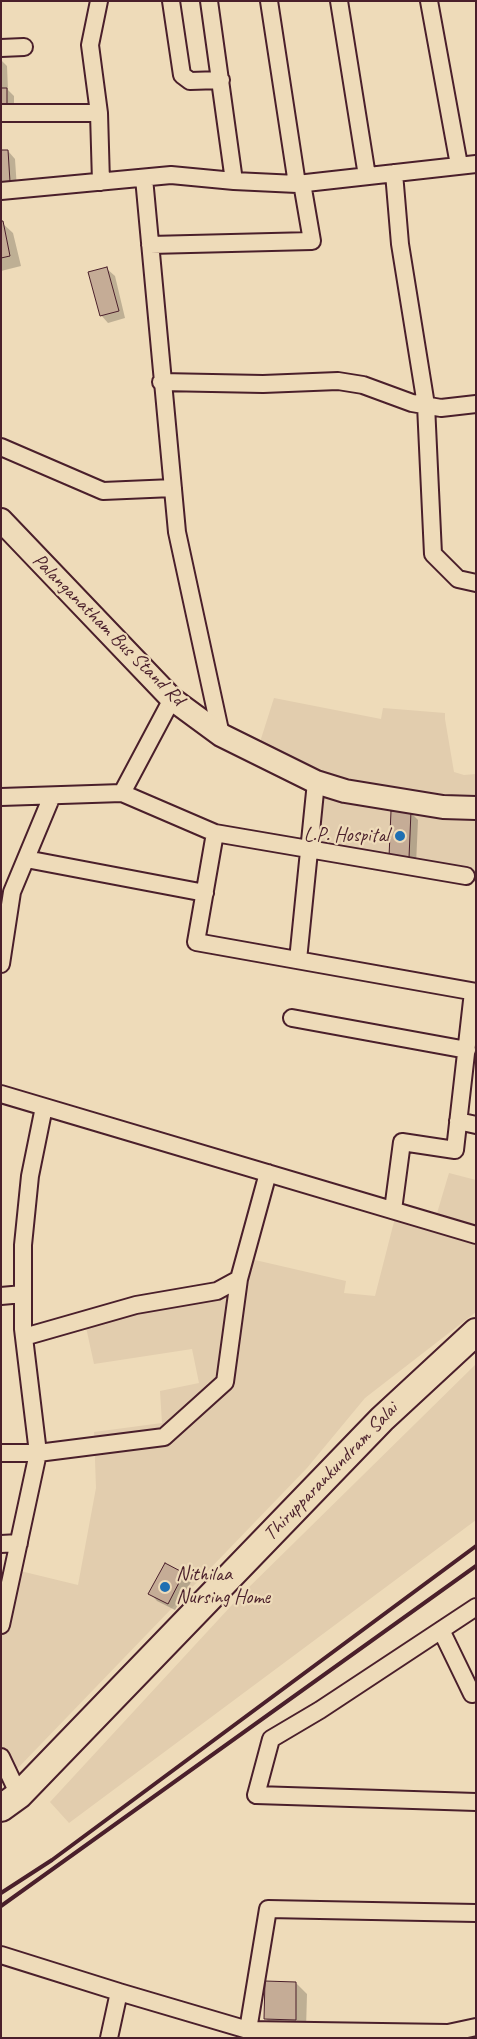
<!DOCTYPE html>
<style>
body{margin:0}
#map{position:relative;width:477px;height:2039px;overflow:hidden;background:#eedbb9;font-family:Caveat,sans-serif}
canvas{display:block}
.frame{position:absolute;inset:0;border:2px solid #4a1f2b;pointer-events:none}
</style>
<div id="map">
<canvas width="477" height="2039"></canvas>
<div class="frame"></div>
</div>
<script>
const c = document.querySelector('canvas').getContext('2d');
c.lineJoin = 'round';
function fillPath(path, color) {
  c.fillStyle = color;
  c.fill(path, 'evenodd');
}
function poly(rows) {
  const path = new Path2D();
  for (const r of rows) {
    path.moveTo(r[0], r[1]);
    for (let i = 2; i < r.length; i += 2) path.lineTo(r[i], r[i + 1]);
  }
  return path;
}
function stroke(path, color, width, dash) {
  c.strokeStyle = color;
  c.lineWidth = width;
  c.lineCap = dash ? 'butt' : 'round';
  c.setLineDash(dash || []);
  c.stroke(path);
}
function label(font, color, halo, rows, align = 'center') {
  c.font = font + ' Caveat,sans-serif';
  c.lineWidth = 4.5;
  c.setLineDash([]);
  c.textBaseline = 'middle';
  c.strokeStyle = halo;
  c.fillStyle = color;
  for (const [text, x, y, turn = 0] of rows) {
    c.save();
    c.translate(x, y);
    c.rotate((+turn || 0) * Math.PI / 180);
    c.textAlign = isNaN(turn) ? turn : align;
    if (halo) c.strokeText(text, 0, 0);
    c.fillText(text, 0, 0);
    c.restore();
  }
}
const built = poly([
 [274,698,381,719,383,708,445,713,445,719,454,772,464,775,476,774,476,882,428,870,302,845,314,791,253,764],
 [449,1173,476,1180,476,1312,365,1398,307,1468,16,1770,1,1781,1,1593,8,1568,78,1585,96,1488,94,1432,162,1423,160,1391,199,1383,192,1349,94,1364,84,1318,234,1283,242,1257,346,1281,344,1293,375,1296,397,1210,435,1220],
 [476,1364,476,1520,69,1823,50,1802,243,1593]
]);
const shadow = poly([
 [1,60,7,66,8,90,14,96,14,114,1,114],
 [8,151,15,159,17,189,6,190],
 [1,222,13,233,21,266,1,271],
 [107,269,115,276,125,318,108,323,101,315],
 [410,812,418,820,416,865,398,864],
 [165,1564,184,1574,191,1582,175,1610,157,1601,150,1593],
 [296,1983,307,1994,306,2030,277,2030,266,2019]
]);
const building = poly([
 [1,88,7,88,7,107,1,107,1,88],
 [1,150,8,150,10,182,1,183,1,150],
 [1,221,3,221,10,256,1,258,1,221],
 [107,267,119,311,100,316,88,272,107,267],
 [391,811,411,811,409,858,389,857,391,811],
 [165,1563,184,1573,168,1604,148,1594,165,1563],
 [265,1981,296,1982,296,2020,264,2019,265,1981]
]);
const street = poly([
 [99,1,90,45,99,113,101,182],
 [171,1,182,75,190,81,221,80],
 [209,1,234,181],
 [269,1,297,184],
 [339,1,367,176],
 [429,1,459,165],
 [1,48,24,47],
 [1,113,99,113],
 [394,173,400,244,426,405,433,554,458,579,476,583],
 [144,178,177,532,221,735],
 [1,191,171,175,234,181,297,184,476,164],
 [150,245,312,241,302,183],
 [161,382,263,384,338,381,363,385,412,403,441,408,476,404],
 [1,447,103,491,173,488],
 [122,793,215,833,196,942,476,992],
 [1,797,122,793,172,699],
 [215,833,466,876],
 [26,859,205,893],
 [298,960,316,782],
 [1,964,12,892,52,796],
 [292,1018,467,1050],
 [1,1094,476,1235],
 [458,1121,476,1125],
 [393,1210,402,1142,455,1150,473,992],
 [1,1296,23,1294],
 [24,1337,136,1305,217,1291,239,1279,268,1173],
 [1,1453,38,1453,164,1437,225,1382,239,1279],
 [1,1544,19,1543],
 [476,1607,320,1710,271,1739,256,1795,476,1802],
 [1,1625,38,1453,23,1329,23,1245,30,1176,44,1107],
 [441,1630,472,1694,476,1693],
 [1,1757,19,1795],
 [1,1955,119,1992],
 [248,2030,448,2033,476,2027],
 [109,2038,119,1992,248,2030,268,1909,476,1913]
]);
const secondary = poly([
 [1,520,172,699,221,735,316,782,345,791,443,807,476,808]
]);
const primary = poly([
 [1,1808,19,1795,382,1419,476,1332]
]);
const rail = poly([
 [1,1893,52,1860,476,1546],
 [1,1906,476,1566]
]);
const markers = [
 [400,836,6,"#1f6fb2"],
 [165,1587,6,"#1f6fb2"]
];
const streetNames = [
 ["Palanganatham Bus Stand Rd",108,630,45],
 ["Thirupparankundram Salai",331,1472,-46]
];
const poiNames = [
 ["L.P. Hospital",389,836],
 ["Nithilaa",176,1575,"left"],
 ["Nursing Home",176,1598,"left"]
];
fillPath(built, '#e2cdae');
fillPath(shadow, '#0003');
fillPath(building, '#c5ac96');
stroke(building, '#4a1f2b', 1);
stroke(street, '#4a1f2b', 20);
stroke(secondary, '#4a1f2b', 26);
stroke(primary, '#4a1f2b', 30);
stroke(street, '#eedbb9', 16);
stroke(secondary, '#eedbb9', 22);
stroke(primary, '#eedbb9', 26);
stroke(rail, '#4a1f2b', 4);
for (const [x, y, r, color] of markers) {
  const dot = new Path2D();
  dot.arc(x, y, r, 0, 2 * Math.PI);
  c.fillStyle = color;
  c.fill(dot);
  stroke(dot, '#eedbb9', 2);
}
label('20px', '#4a1f2b', '#eedbb9', streetNames);
label('20px', '#4a1f2b', '#eedbb9', poiNames, 'right');
</script>
